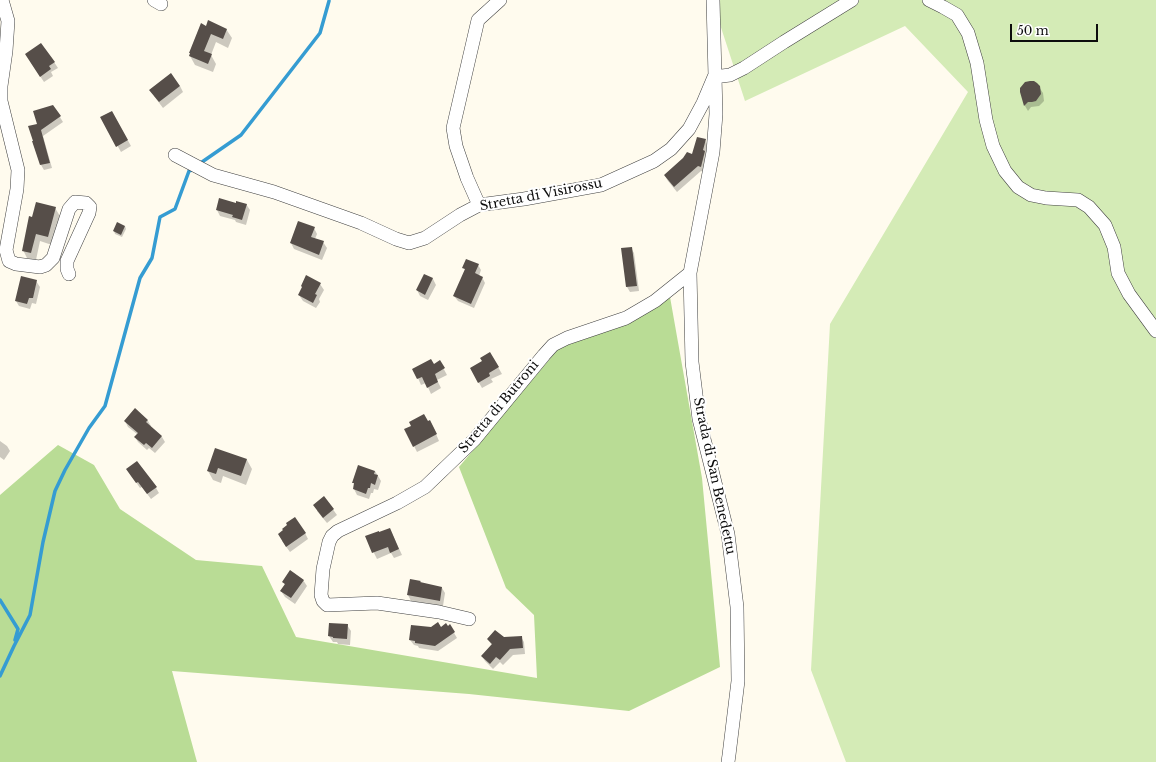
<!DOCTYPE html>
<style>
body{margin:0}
#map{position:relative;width:1156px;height:762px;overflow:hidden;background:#fffbee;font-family:"Libre Baskerville",serif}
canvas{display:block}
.scale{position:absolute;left:1010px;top:24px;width:88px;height:18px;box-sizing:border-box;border:2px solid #0d0d0d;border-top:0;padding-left:5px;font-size:12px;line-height:14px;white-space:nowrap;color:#0d0d0d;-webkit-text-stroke:3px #fff;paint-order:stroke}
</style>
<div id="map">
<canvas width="1156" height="762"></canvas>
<div class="scale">50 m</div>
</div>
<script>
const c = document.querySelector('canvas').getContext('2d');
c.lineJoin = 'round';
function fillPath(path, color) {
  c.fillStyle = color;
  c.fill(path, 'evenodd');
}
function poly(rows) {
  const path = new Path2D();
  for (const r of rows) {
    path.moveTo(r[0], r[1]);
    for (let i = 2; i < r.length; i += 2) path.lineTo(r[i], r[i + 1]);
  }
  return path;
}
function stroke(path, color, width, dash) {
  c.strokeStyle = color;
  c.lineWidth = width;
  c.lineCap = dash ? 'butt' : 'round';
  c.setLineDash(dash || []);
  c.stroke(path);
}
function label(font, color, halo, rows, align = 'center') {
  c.font = font + ' "Libre Baskerville",serif';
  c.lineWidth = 4;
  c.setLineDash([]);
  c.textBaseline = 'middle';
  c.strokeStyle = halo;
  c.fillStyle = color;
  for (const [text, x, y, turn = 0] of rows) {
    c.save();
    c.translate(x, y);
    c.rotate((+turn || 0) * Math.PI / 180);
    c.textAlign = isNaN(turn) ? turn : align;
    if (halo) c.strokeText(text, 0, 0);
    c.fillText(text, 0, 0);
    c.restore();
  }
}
const green = poly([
 [712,0,1156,0,1156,762,846,762,811,670,830,324,968,92,905,26,745,101]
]);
const forest = poly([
 [670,297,702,478,720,667,629,711,469,694,172,671,197,762,0,762,0,495,58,445,94,465,120,509,196,560,262,566,296,637,537,678,534,615,506,588,459,467,559,348,634,321]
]);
const shadow = poly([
 [206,27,226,29,232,38,228,48,216,42,211,55,216,64,213,72,195,65,190,56],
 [30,61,54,62,58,68,51,72,53,76,44,82],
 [180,86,183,92,163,108,154,96],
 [1039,87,1043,93,1044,101,1039,106,1031,107,1028,111,1025,106,1021,92],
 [53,106,63,122,43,136,52,168,44,170,41,165,33,142,38,124],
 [112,112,131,146,121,152,102,118],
 [705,140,708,146,704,172,701,171,677,192,668,181,665,176,684,159,692,155],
 [237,204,246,204,250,210,246,225,236,222,235,220,220,216,217,210],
 [55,208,60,216,52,245,40,241,36,260,27,258,23,250,32,218],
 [125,226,126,229,122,237,115,234,114,231],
 [314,228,317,234,315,239,323,242,327,248,322,260,294,249,291,243],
 [631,248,634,253,639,291,630,292,627,287,623,249],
 [478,265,481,270,479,276,482,277,485,283,474,308,458,301,454,296,466,271,463,267],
 [425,275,433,279,436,285,428,300,420,296,417,290],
 [36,281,40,287,36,304,32,303,30,309,19,306,16,301],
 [320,284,324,290,319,299,320,302,316,308,303,301,299,295],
 [490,353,502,374,491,379,493,382,482,388,471,369,484,362],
 [440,362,447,375,437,380,441,388,431,394,426,383,421,385,414,369,433,365],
 [135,410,148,421,151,426,150,427,162,437,165,442,155,453,149,448,147,450,138,442,135,437,137,434,128,427,125,421],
 [428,422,433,427,439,441,417,452,406,430],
 [0,441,7,446,10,451,4,460,0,457],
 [216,449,247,460,252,469,246,485,223,476,221,483,213,480,208,471],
 [375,471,381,481,378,490,374,489,373,493,371,493,369,499,357,495,354,489,355,486,353,482],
 [131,475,156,488,159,493,151,499,142,487,140,488],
 [324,497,337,515,327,523,317,511],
 [390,529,402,555,394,558,391,553,377,559,366,537],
 [305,533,308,539,290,552,282,541],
 [303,580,307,586,295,604,285,597,281,591,285,585,283,582],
 [411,580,420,582,421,584,442,588,445,593,443,606,411,601,408,595],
 [347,625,351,631,350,645,338,644,337,642,333,642,329,636],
 [450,626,457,638,438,651,419,648,418,646,414,645,410,640,441,628,447,627],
 [521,637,524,642,525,654,513,655,503,665,500,662,493,669,485,661,482,656,492,644,491,644,488,639]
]);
const stream = poly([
 [202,162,241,135,320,33,329,1],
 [0,600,18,629,15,640],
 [14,646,30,615,43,542,55,491,65,470,89,428,105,406,140,278,152,258,160,217,175,209,189,171,192,170],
 [0,676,14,646]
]);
const building = poly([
 [208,20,227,29,223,39,211,34,204,51,212,54,208,64,189,56,190,53,189,53,201,23,206,26],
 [41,43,55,62,49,66,51,69,40,77,25,54],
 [171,73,180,86,159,102,149,90],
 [1030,81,1034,81,1037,83,1040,86,1041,94,1036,101,1032,102,1028,102,1024,106,1020,92,1020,88,1025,82],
 [53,105,61,116,41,130,50,163,40,165,32,141,33,141,28,126,37,124,33,111],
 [112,111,128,140,116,147,100,117],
 [697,137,706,139,703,150,705,151,701,167,698,166,674,187,664,175,683,158,687,152,692,154],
 [219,198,236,203,236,201,247,204,242,220,232,217,233,215,216,210],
 [36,202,56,207,48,237,36,234,31,253,22,251,29,216,32,217],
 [298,221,315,227,311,237,324,241,319,255,290,243],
 [117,222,125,226,121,235,113,231],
 [632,247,637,286,626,287,621,248],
 [466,259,479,264,475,273,483,277,471,304,453,296,465,269,462,268],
 [424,274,433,278,425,295,416,290],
 [306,275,321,283,315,294,317,295,313,303,298,295,302,287,301,286],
 [21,276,37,280,33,298,29,298,27,304,15,301],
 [490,352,499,367,489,373,490,376,478,383,470,368,482,361,480,358],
 [431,359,434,364,440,360,445,368,435,374,438,382,427,388,422,377,417,379,412,369],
 [135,408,148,420,146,422,162,436,152,448,146,443,144,445,134,437,138,433,124,421],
 [424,414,428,421,430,420,437,434,413,447,404,429,411,426,409,422],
 [215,448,247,459,241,476,218,468,216,474,207,471],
 [137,461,157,487,147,494,138,482,136,483,126,469],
 [358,465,375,471,374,474,378,475,375,485,371,483,370,488,368,488,366,494,353,489,354,483,352,483],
 [324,496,334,509,323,518,313,505],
 [295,517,306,533,286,547,278,534,283,530,282,529,287,525,286,523],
 [390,528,399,549,390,553,388,547,372,553,365,536,379,531,379,532],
 [290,570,304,580,291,598,280,591,285,584,282,582],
 [410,579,421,581,420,582,442,587,440,601,407,595],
 [438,622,441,627,446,623,448,626,450,624,455,632,435,646,415,643,415,641,409,640,411,625,431,627],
 [329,623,348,624,347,639,333,638,333,637,328,636],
 [495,630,504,637,522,636,523,648,510,649,500,660,496,657,490,664,481,656,492,644,487,639]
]);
const minor = poly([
 [2,0,8,21,6,51,1,86,1,101,18,170,17,189,6,250,9,261,16,264,40,267,46,265,53,258,69,209,75,202,86,203,90,207,89,213,67,261,67,269,69,274],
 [154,0,161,4],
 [713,0,716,114,713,152,690,273,692,362,699,419,728,534,737,607,738,681,729,755,728,762],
 [929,0,943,7,957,15,968,33,977,63,986,120,993,146,1005,171,1018,187,1031,195,1046,198,1078,200,1089,207,1105,225,1114,247,1118,273,1129,294,1156,331],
 [175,155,213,175,274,192,361,223,396,239,409,243,425,238,460,215,479,205,524,199,601,185,654,161,671,149,689,129,703,103,714,77,730,75,744,68,784,42,852,0],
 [479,205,467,178,456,146,453,128,478,20,500,0],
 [469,619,439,612,377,603,327,605,323,601,321,595,323,569,329,542,332,536,338,531,397,503,425,487,474,440,544,355,553,345,567,338,626,318,655,301,690,273]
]);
const streetNames = [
 ["Stretta di Visirossu",541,195,-11],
 ["Stretta di Butroni",499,407,-50],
 ["Strada di San Benedettu",714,476,78]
];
fillPath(green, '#d4ebb6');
fillPath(forest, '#b9dc95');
fillPath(shadow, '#0003');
stroke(stream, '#359cd2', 3.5);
fillPath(building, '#564e49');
stroke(minor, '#404040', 14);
stroke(minor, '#fff', 13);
label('13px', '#0d0d0d', '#fff', streetNames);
</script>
